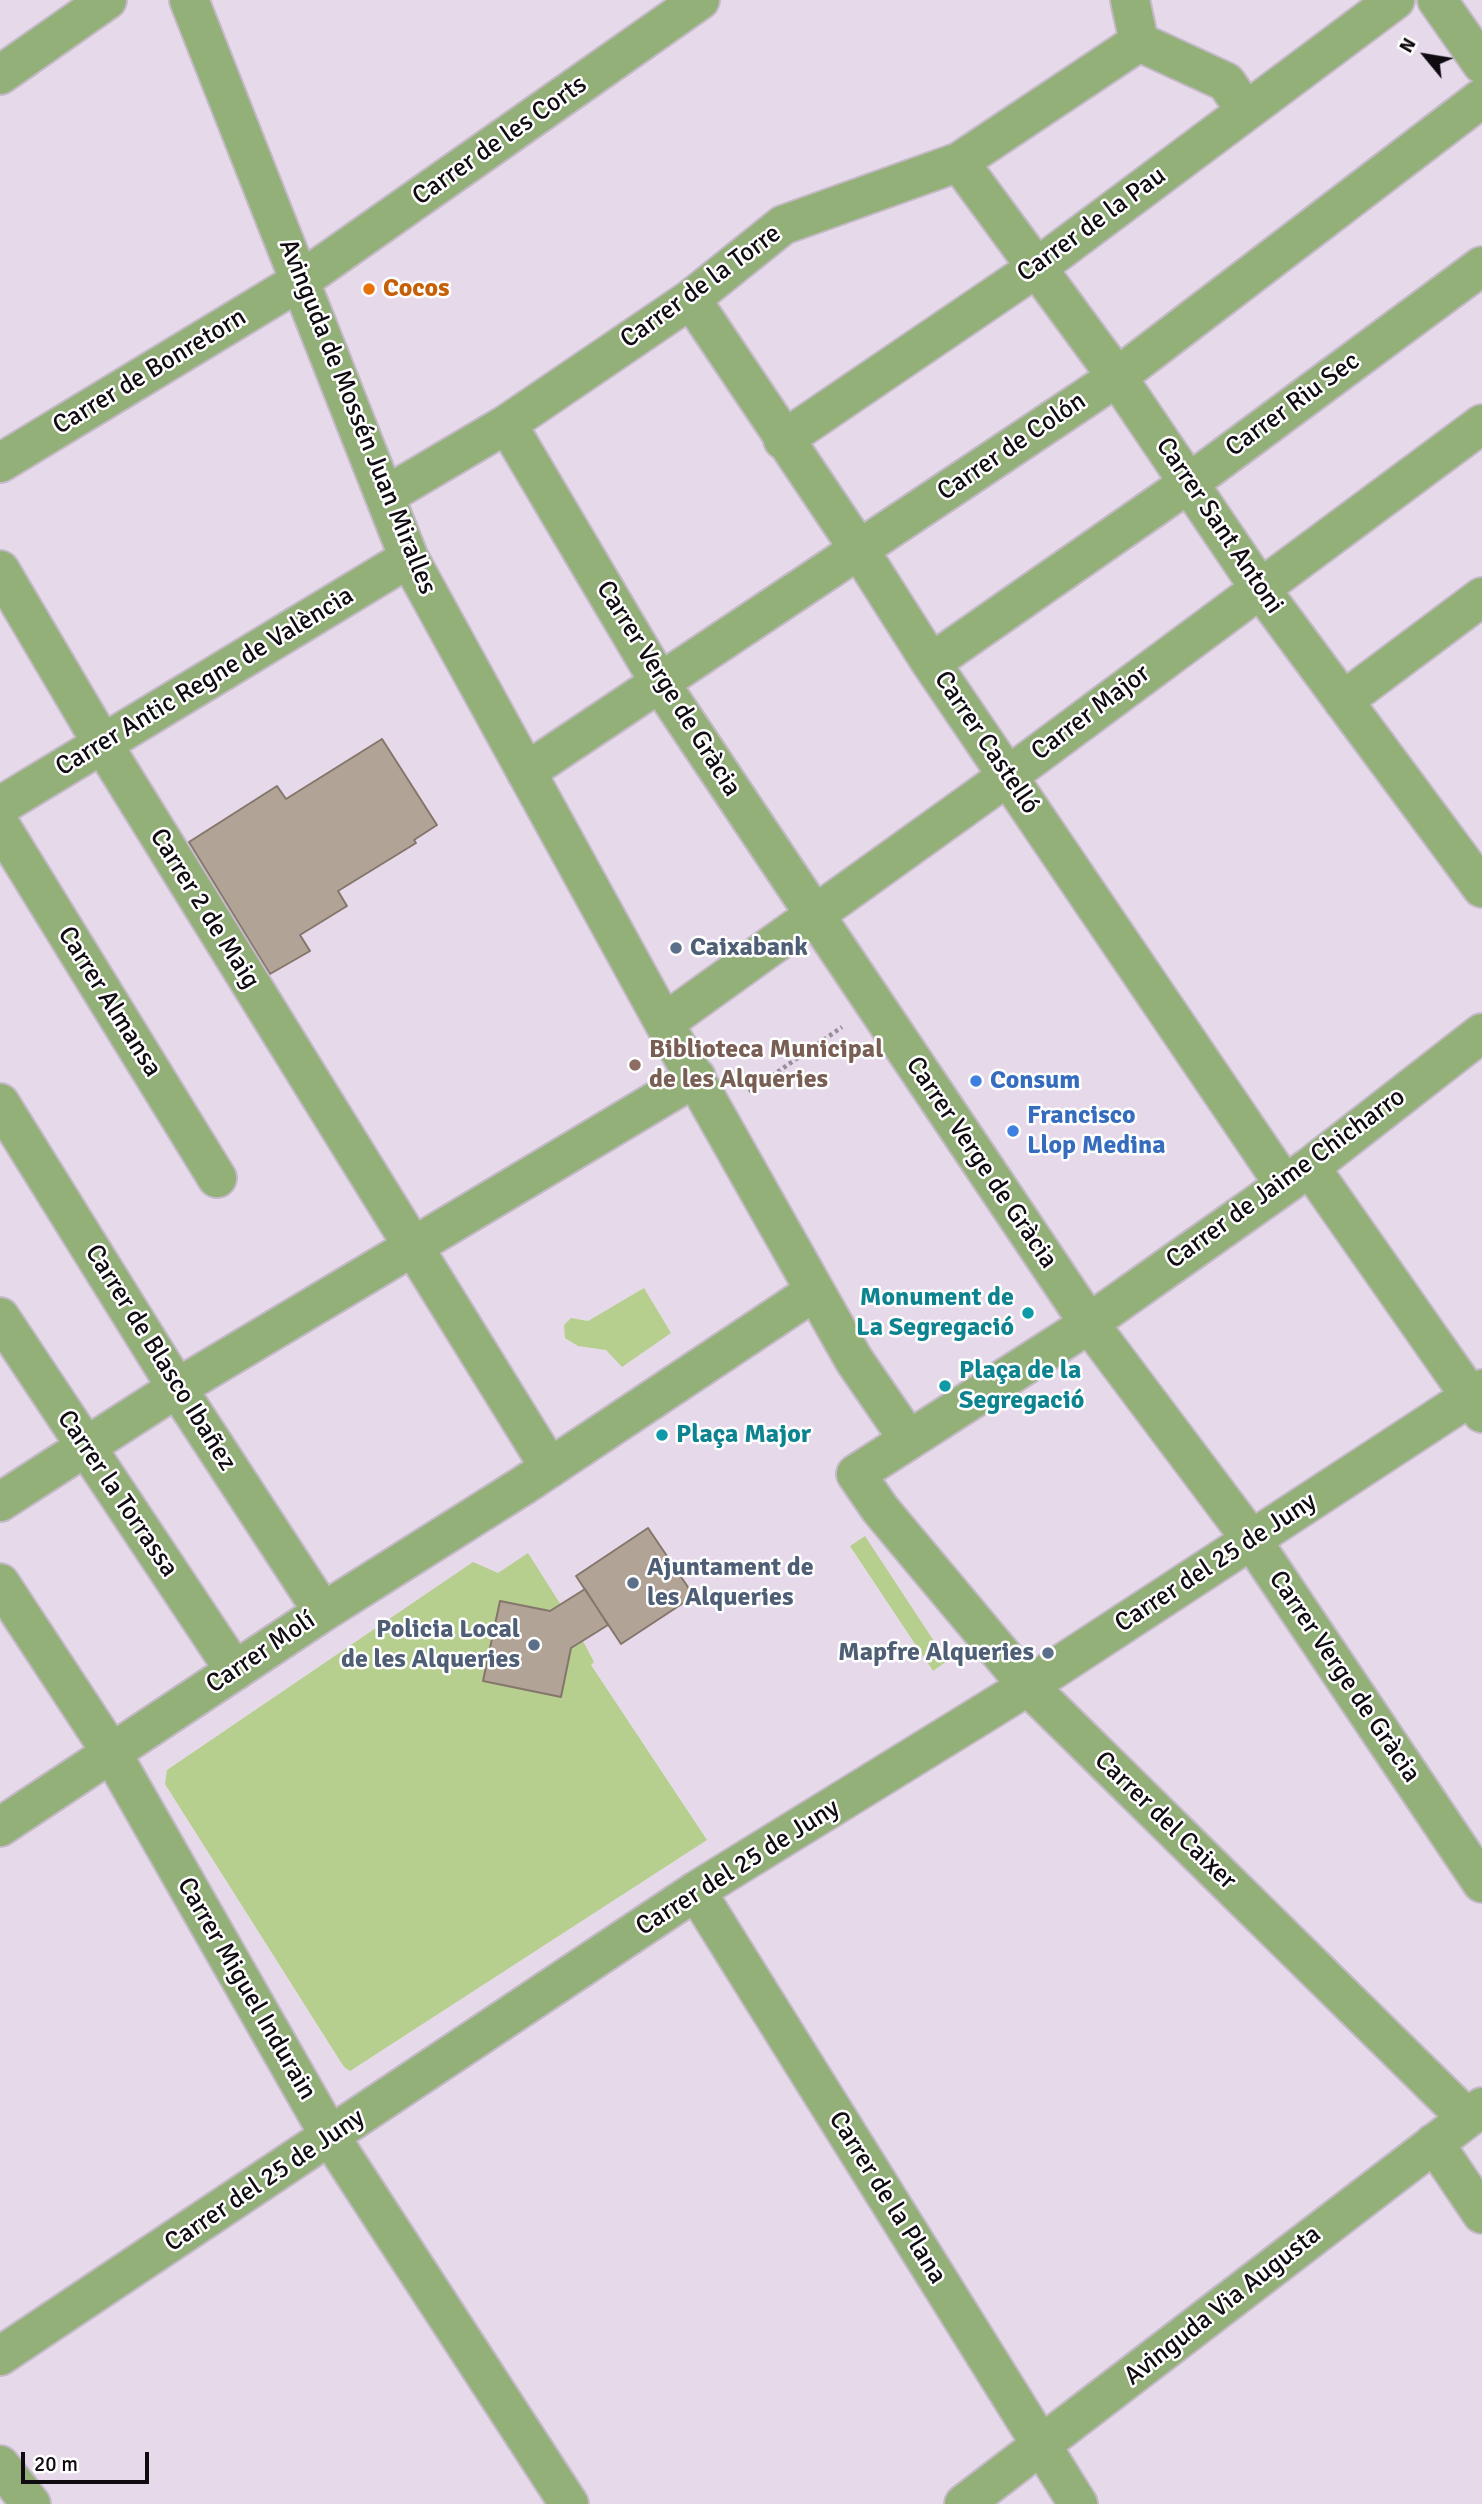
<!DOCTYPE html>
<meta charset="utf-8">
<style>
body{margin:0}
#map{position:relative;width:1482px;height:2504px;overflow:hidden;background:#e6daea;font-family:Signika,sans-serif}
canvas{display:block}
.north{position:absolute;left:1391px;top:21px;width:70px;height:70px;-webkit-text-stroke:5px #fff;paint-order:stroke;rotate:300deg;font-size:19px;font-weight:700;line-height:28px;text-align:center;color:#0f0b10}
.north::after{content:'';display:block;margin:auto;width:24px;height:32px;background:#0f0b10;clip-path:polygon(50% 0,100% 100%,50% 72%,0 100%)}
.scale{position:absolute;left:21px;top:2452px;width:128px;height:32px;box-sizing:border-box;border:4px solid #0f0b10;border-top:0;padding-left:9px;font-size:21px;line-height:24px;white-space:nowrap;color:#0f0b10;-webkit-text-stroke:5px #fff;paint-order:stroke}
</style>
<div id="map">
<canvas width="1482" height="2504"></canvas>
<div class="north">N</div>
<div class="scale">20 m</div>
</div>
<script>
const c = document.querySelector('canvas').getContext('2d');
c.lineJoin = 'round';
function fillPath(path, color) {
  c.fillStyle = color;
  c.fill(path, 'evenodd');
}
function poly(rows) {
  const path = new Path2D();
  for (const r of rows) {
    path.moveTo(r[0], r[1]);
    for (let i = 2; i < r.length; i += 2) path.lineTo(r[i], r[i + 1]);
  }
  return path;
}
function stroke(path, color, width, dash) {
  c.strokeStyle = color;
  c.lineWidth = width;
  c.lineCap = dash ? 'butt' : 'round';
  c.setLineDash(dash || []);
  c.stroke(path);
}
function label(font, color, halo, rows, align = 'center') {
  c.font = font + ' Signika,sans-serif';
  c.lineWidth = 5;
  c.setLineDash([]);
  c.textBaseline = 'middle';
  c.strokeStyle = halo;
  c.fillStyle = color;
  for (const [text, x, y, turn = 0] of rows) {
    c.save();
    c.translate(x, y);
    c.rotate((+turn || 0) * Math.PI / 180);
    c.textAlign = isNaN(turn) ? turn : align;
    if (halo) c.strokeText(text, 0, 0);
    c.fillText(text, 0, 0);
    c.restore();
  }
}
const green = poly([
 [644,1288,671,1333,622,1367,606,1350,578,1346,565,1338,564,1325,571,1318,588,1321],
 [865,1536,947,1661,933,1671,850,1546],
 [528,1553,561,1605,550,1611,500,1601,483,1681,561,1697,571,1648,583,1641,594,1662,591,1665,707,1840,350,2071,344,2067,165,1784,167,1770,473,1562,498,1573]
]);
const building = poly([
 [382,739,437,825,414,840,416,843,338,891,347,906,300,935,310,951,270,974,189,842,277,786,286,799,382,739],
 [648,1528,694,1596,621,1644,576,1576,648,1528],
 [585,1589,608,1625,571,1648,561,1697,483,1681,500,1601,550,1611,585,1589]
]);
const path = poly([
 [749,1092,842,1027]
]);
const minor = poly([
 [189,0,409,558,664,1023,854,1360,909,1440],
 [1437,0,1482,64],
 [1139,42,1226,82,1246,111],
 [0,75,107,0],
 [959,162,1117,377,1259,587,1482,888],
 [691,299,858,548,931,663,1284,1184],
 [507,424,660,683,815,915,1088,1322,1251,1539,1482,1883],
 [783,440,1039,266,1395,0],
 [0,463,300,281,700,0],
 [385,496,507,424,691,299,783,225,959,162,1139,42,1130,0],
 [0,570,102,743,550,1468],
 [931,663,1189,483,1482,266],
 [1343,701,1482,597],
 [526,772,1117,377,1482,98],
 [0,806,409,558],
 [0,825,217,1178],
 [664,1023,1008,776,1482,424],
 [0,1103,177,1388,323,1612],
 [1310,1167,1482,1413],
 [0,1317,235,1671],
 [0,1502,177,1388,696,1077],
 [0,1583,111,1752,331,2138,569,2504],
 [0,1827,323,1612,524,1485,815,1291],
 [696,1891,1078,2504],
 [1467,2118,1028,1686,880,1509,856,1474,1072,1335,1310,1167,1482,1033],
 [1434,2143,1482,2214],
 [0,2356,696,1891,1028,1686,1482,1389],
 [0,2465,31,2504],
 [964,2504,1482,2107]
]);
const markers = [
 [369,289,7,"#e8710a"],
 [676,948,7,"#5c6f8a"],
 [635,1065,7,"#8d6e63"],
 [976,1081,7,"#3f7fe0"],
 [1013,1131,7,"#3f7fe0"],
 [1028,1313,7,"#0f9aa8"],
 [945,1386,7,"#0f9aa8"],
 [662,1435,7,"#0f9aa8"],
 [633,1583,7,"#5c6f8a"],
 [534,1645,7,"#5c6f8a"],
 [1048,1653,7,"#5c6f8a"]
];
const streetNames = [
 ["Carrer de les Corts",500,141,-35],
 ["Carrer de la Pau",1092,225,-36],
 ["Carrer de la Torre",701,287,-36],
 ["Carrer de Bonretorn",150,372,-31],
 ["Carrer Riu Sec",1293,405,-36],
 ["Avinguda de Mossén Juan Miralles",357,417,68],
 ["Carrer de Colón",1012,447,-34],
 ["Carrer Sant Antoni",1219,526,56],
 ["Carrer Antic Regne de València",205,682,-31],
 ["Carrer Verge de Gràcia",668,689,58],
 ["Carrer Major",1091,713,-37],
 ["Carrer Castelló",986,743,56],
 ["Carrer 2 de Maig",204,909,58],
 ["Carrer Almansa",109,1002,58],
 ["Carrer Verge de Gràcia",981,1163,56],
 ["Carrer de Jaime Chicharro",1286,1179,-36],
 ["Carrer de Blasco Ibañez",160,1358,58],
 ["Carrer la Torrassa",117,1494,56],
 ["Carrer del 25 de Juny",1216,1563,-33],
 ["Carrer Molí",261,1653,-34],
 ["Carrer Verge de Gràcia",1344,1677,56],
 ["Carrer del Caixer",1165,1821,44],
 ["Carrer del 25 de Juny",738,1868,-32],
 ["Carrer Miguel Indurain",246,1989,60],
 ["Carrer del 25 de Juny",265,2181,-34],
 ["Carrer de la Plana",887,2198,58],
 ["Avinguda Via Augusta",1223,2306,-38]
];
const foodNames = [
 ["Cocos",383,289]
];
const serviceNames = [
 ["Caixabank",690,948],
 ["Ajuntament de",647,1568],
 ["les Alqueries",647,1598],
 ["Policia Local",520,1630,"right"],
 ["de les Alqueries",520,1660,"right"],
 ["Mapfre Alqueries",1034,1653,"right"]
];
const educationNames = [
 ["Biblioteca Municipal",649,1050],
 ["de les Alqueries",649,1080]
];
const shopNames = [
 ["Consum",990,1081],
 ["Francisco",1027,1116],
 ["Llop Medina",1027,1146]
];
const cultureNames = [
 ["Monument de",1014,1298,"right"],
 ["La Segregació",1014,1328,"right"],
 ["Plaça de la",959,1371],
 ["Segregació",959,1401],
 ["Plaça Major",676,1435]
];
fillPath(green, '#b6cf8f');
fillPath(building, '#b2a397');
stroke(building, '#85766c', 2);
stroke(minor, '#c4b9c7', 42);
stroke(path, '#978e9a', 4.5, [3.5, 3.5]);
stroke(minor, '#94b079', 38);
for (const [x, y, r, color] of markers) {
  const dot = new Path2D();
  dot.arc(x, y, r, 0, 2 * Math.PI);
  c.fillStyle = color;
  c.fill(dot);
  stroke(dot, '#fff', 2.5);
}
label('26px', '#0f0b10', '#fff', streetNames);
label('bold 26px', '#c56008', '#fff', foodNames, 'left');
label('bold 26px', '#4e5e75', '#fff', serviceNames, 'left');
label('bold 26px', '#785e54', '#fff', educationNames, 'left');
label('bold 26px', '#366cbe', '#fff', shopNames, 'left');
label('bold 26px', '#0d838f', '#fff', cultureNames, 'left');
</script>
